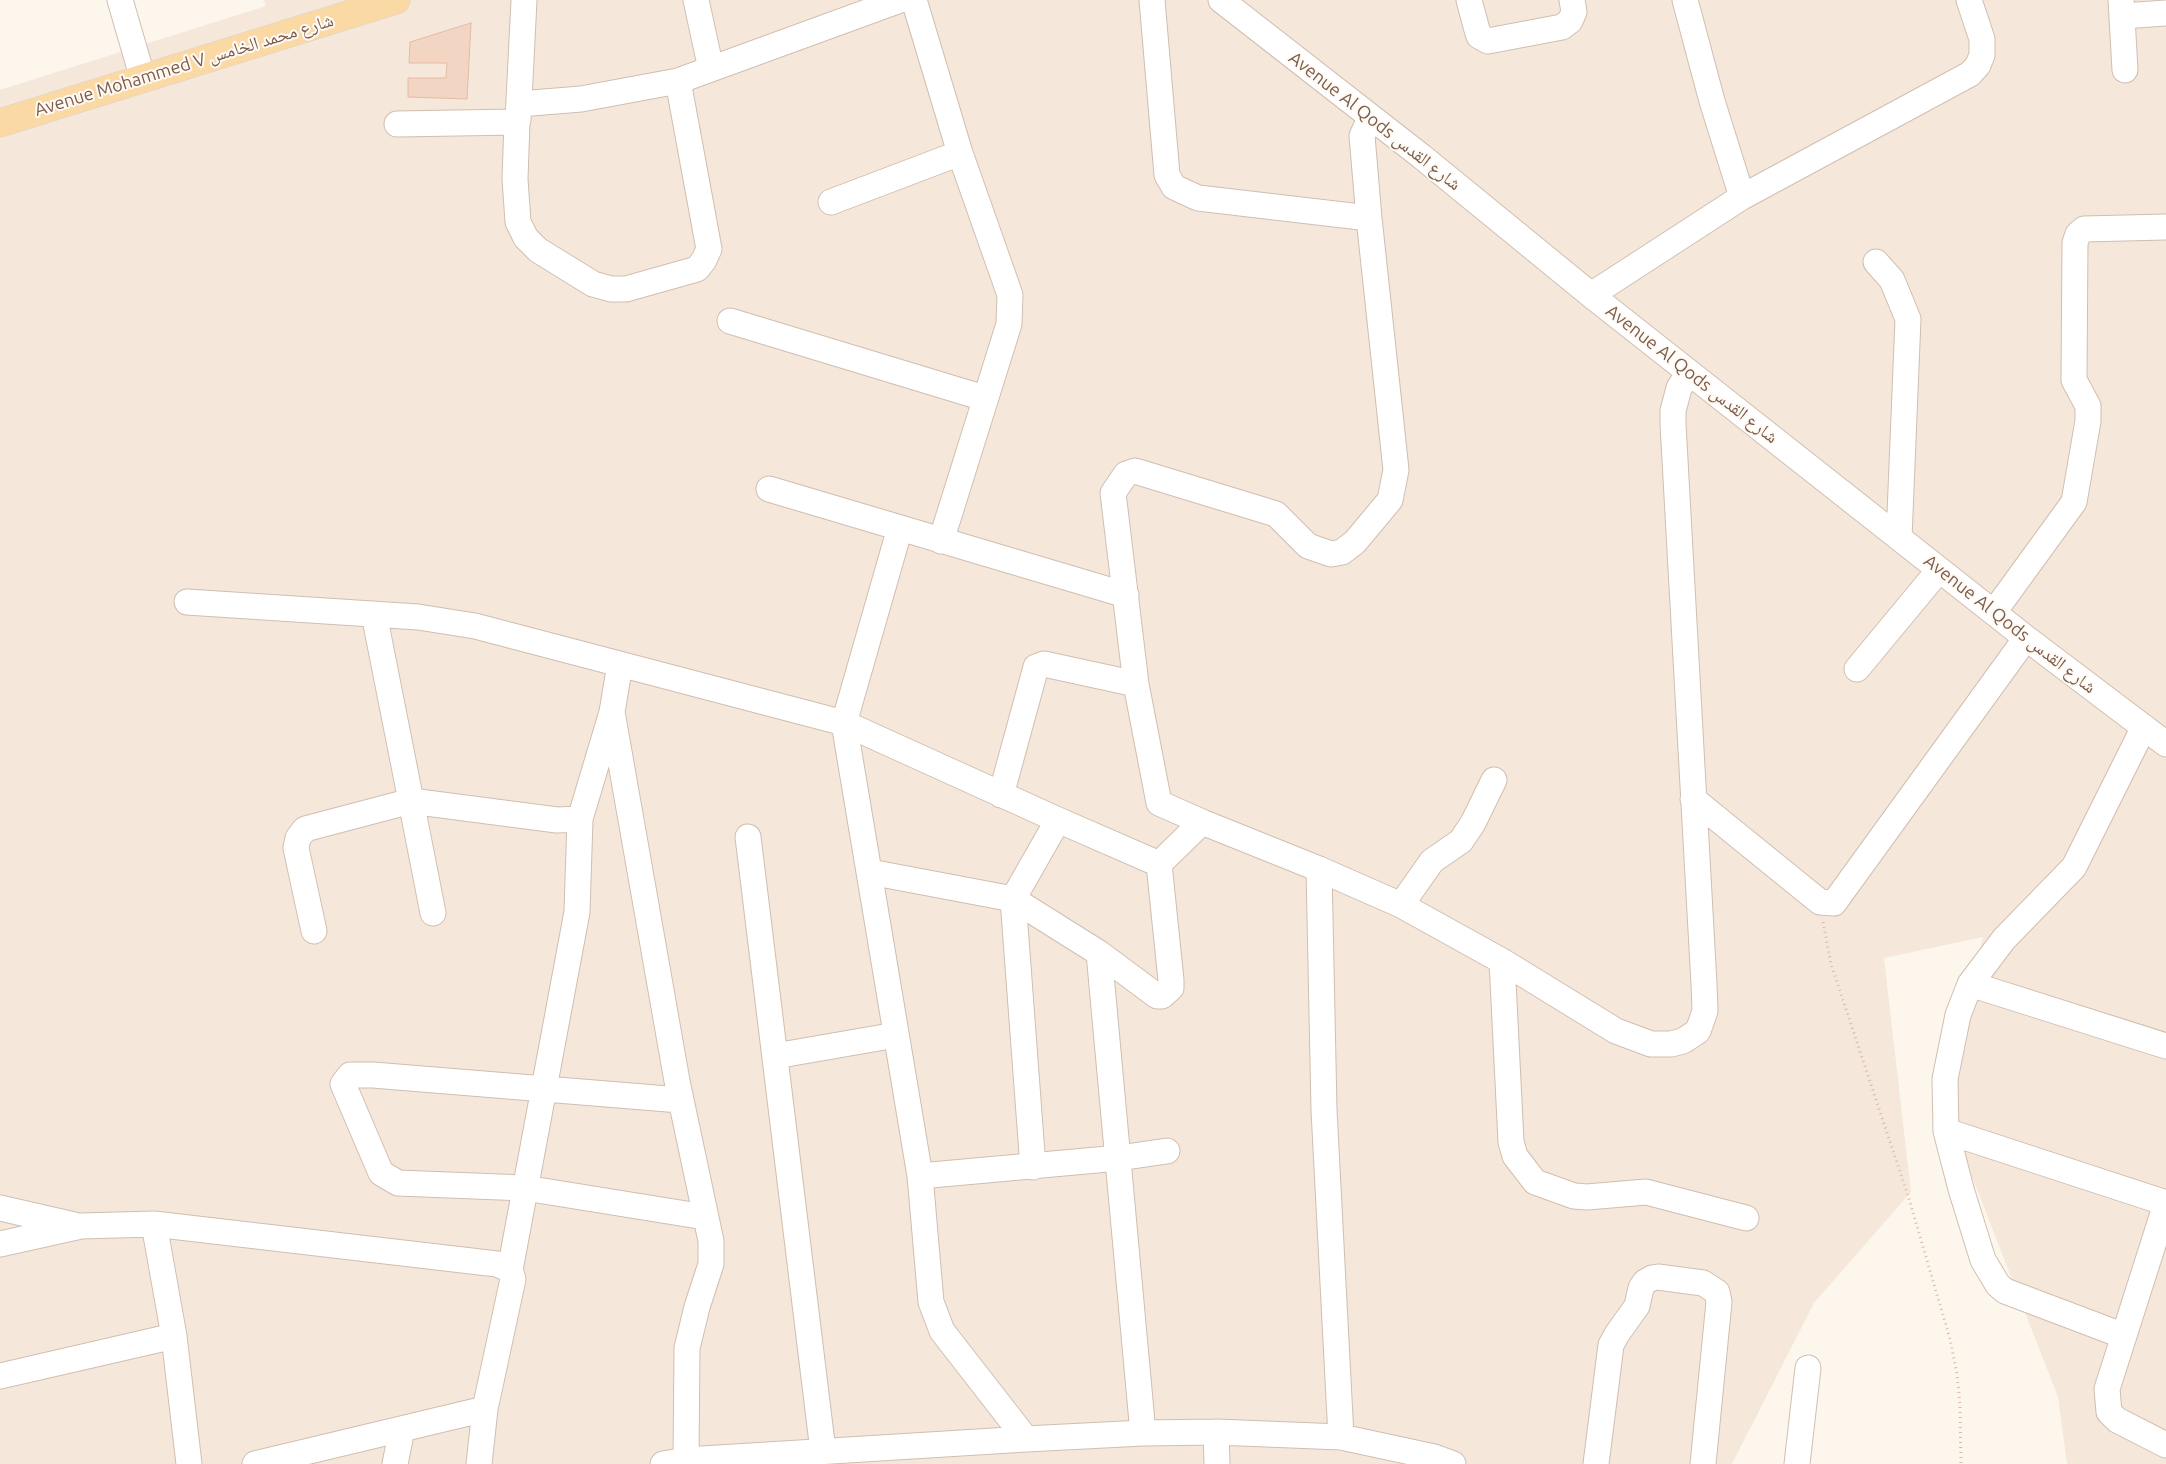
<!DOCTYPE html>
<meta charset="utf-8">
<style>
body{margin:0}
canvas{display:block;background:#fdf6ec}
</style>
<canvas width="2166" height="1464"></canvas>
<script>
const c = document.querySelector('canvas').getContext('2d');
c.lineJoin = 'round';
function fillPath(path, color) {
  c.fillStyle = color;
  c.fill(path, 'evenodd');
}
function poly(rows) {
  const path = new Path2D();
  for (const r of rows) {
    path.moveTo(r[0], r[1]);
    for (let i = 2; i < r.length; i += 2) path.lineTo(r[i], r[i + 1]);
  }
  return path;
}
function stroke(path, color, width, dash) {
  c.strokeStyle = color;
  c.lineWidth = width;
  c.lineCap = dash ? 'butt' : 'round';
  c.setLineDash(dash || []);
  c.stroke(path);
}
function label(font, color, halo, rows, align = 'center') {
  c.font = font + ' Ubuntu,"Noto Naskh Arabic",sans-serif';
  c.lineWidth = 4;
  c.setLineDash([]);
  c.textBaseline = 'middle';
  c.strokeStyle = halo;
  c.fillStyle = color;
  for (const [text, x, y, turn = 0] of rows) {
    c.save();
    c.translate(x, y);
    c.rotate((+turn || 0) * Math.PI / 180);
    c.textAlign = isNaN(turn) ? turn : align;
    if (halo) c.strokeText(text, 0, 0);
    c.fillText(text, 0, 0);
    c.restore();
  }
}
const residential = poly([
 [264,0,2166,0,2166,1464,2067,1464,2058,1397,1944,1105,1983,937,1884,958,1911,1192,1814,1303,1732,1464,0,1464,0,90,266,6]
]);
const building = poly([
 [471,23,467,99,408,97,408,78,446,78,447,63,409,63,410,42,471,23]
]);
const path = poly([
 [1823,922,1831,964,1909,1199,1950,1339,1957,1374,1960,1404,1961,1464]
]);
const minor = poly([
 [120,0,143,79],
 [696,0,711,69],
 [914,0,960,153,1010,295,1009,324,941,541],
 [1152,0,1167,175,1174,187,1198,198,1369,218],
 [1221,0,1421,156,1591,295,2026,638,2166,744],
 [1469,0,1477,30,1479,36,1488,41,1562,27,1570,21,1574,12,1572,0],
 [1685,0,1712,101,1742,197],
 [2121,0,2125,70],
 [2123,16,2166,13],
 [519,104,581,99,678,81,900,0],
 [518,120,524,0],
 [397,124,517,122,515,179,518,222,526,238,538,250,593,284,611,289,626,289,697,269,704,260,709,249,678,81],
 [831,202,960,153],
 [1876,262,1892,280,1908,319,1899,538],
 [1591,295,1742,197,1970,74,1978,65,1982,55,1982,39,1969,0],
 [730,321,984,398],
 [769,489,1126,595],
 [900,528,844,723,920,1176,931,1302,942,1331,1026,1439],
 [187,602,418,617,475,626,844,723,1058,820,1159,864],
 [1994,612,2074,502,2088,421,2088,406,2074,380,2075,243,2078,234,2084,229,2166,227],
 [1857,669,1939,570],
 [612,712,677,1081,711,1241,711,1264,697,1307,687,1348,686,1460],
 [1001,795,1036,667,1044,664,1136,684],
 [1693,799,1820,902,1834,903,2026,638],
 [1202,822,1159,803,1136,684,1113,493,1126,474,1135,471,1276,514,1308,546,1331,554,1342,552,1355,542,1390,500,1396,470,1369,218,1362,136,1370,118],
 [748,837,823,1451],
 [1159,864,1202,822,1319,869,1401,905,1502,961,1616,1031,1651,1044,1671,1044,1683,1041,1698,1031,1705,1011,1704,984,1673,424,1673,411,1679,388,1689,372],
 [1319,869,1324,1110,1341,1437],
 [870,872,1013,899,1099,953,1157,996,1162,996,1171,988,1171,980,1159,864],
 [1401,905,1432,861,1461,841,1473,823,1494,780],
 [433,913,411,801,557,820,580,819,612,712,620,664],
 [314,931,296,848,298,838,305,829,411,801,374,614],
 [1099,953,1143,1433],
 [1502,961,1511,1142,1515,1156,1535,1182,1574,1196,1587,1197,1646,1192,1746,1218],
 [1970,984,2166,1046],
 [775,1056,896,1035],
 [680,1100,373,1075,350,1075,343,1084,381,1173,398,1183,525,1188,705,1217],
 [1946,1131,2166,1203],
 [1033,1167,1013,899,1058,820],
 [920,1176,1119,1158,1167,1151],
 [2166,1204,2107,1389,2109,1412,2117,1420,2166,1445],
 [0,1208,74,1225],
 [154,1224,174,1336,189,1464],
 [0,1244,81,1226,154,1224,497,1264,510,1270,513,1279,485,1409,255,1464],
 [510,1270,577,912,580,819],
 [2124,1336,2005,1291,1998,1285,1983,1260,1961,1189,1946,1131,1945,1079,1958,1015,1970,984,2004,939,2074,867,2144,727],
 [0,1376,174,1336],
 [1216,1432,1217,1464],
 [395,1464,402,1429],
 [479,1464,485,1409],
 [663,1464,686,1460,1026,1439,1143,1433,1216,1432,1341,1437,1434,1457,1453,1464],
 [1596,1464,1611,1345,1617,1334,1637,1306,1641,1288,1645,1282,1652,1278,1658,1277,1703,1283,1717,1292,1719,1302,1703,1464],
 [1797,1464,1808,1368]
]);
const major = poly([
 [0,123,396,0]
]);
const streetNames = [
 ["Avenue Mohammed V شارع محمد الخامس",184,65,-17],
 ["Avenue Al Qods شارع القدس",1375,121,38],
 ["Avenue Al Qods شارع القدس",1692,374,38],
 ["Avenue Al Qods شارع القدس",2010,624,38]
];
fillPath(residential, '#f5e8da');
fillPath(building, '#f3d5c3');
stroke(building, '#e6bba3', 1);
stroke(minor, '#d1beb0', 27);
stroke(major, '#dad1cd', 29);
stroke(path, '#d9b8a5', 3, [1, 4]);
stroke(minor, '#fff', 25);
stroke(major, '#fbd9a5', 28);
label('18px', '#7a5c4d', '#fffaf3', streetNames);
</script>
